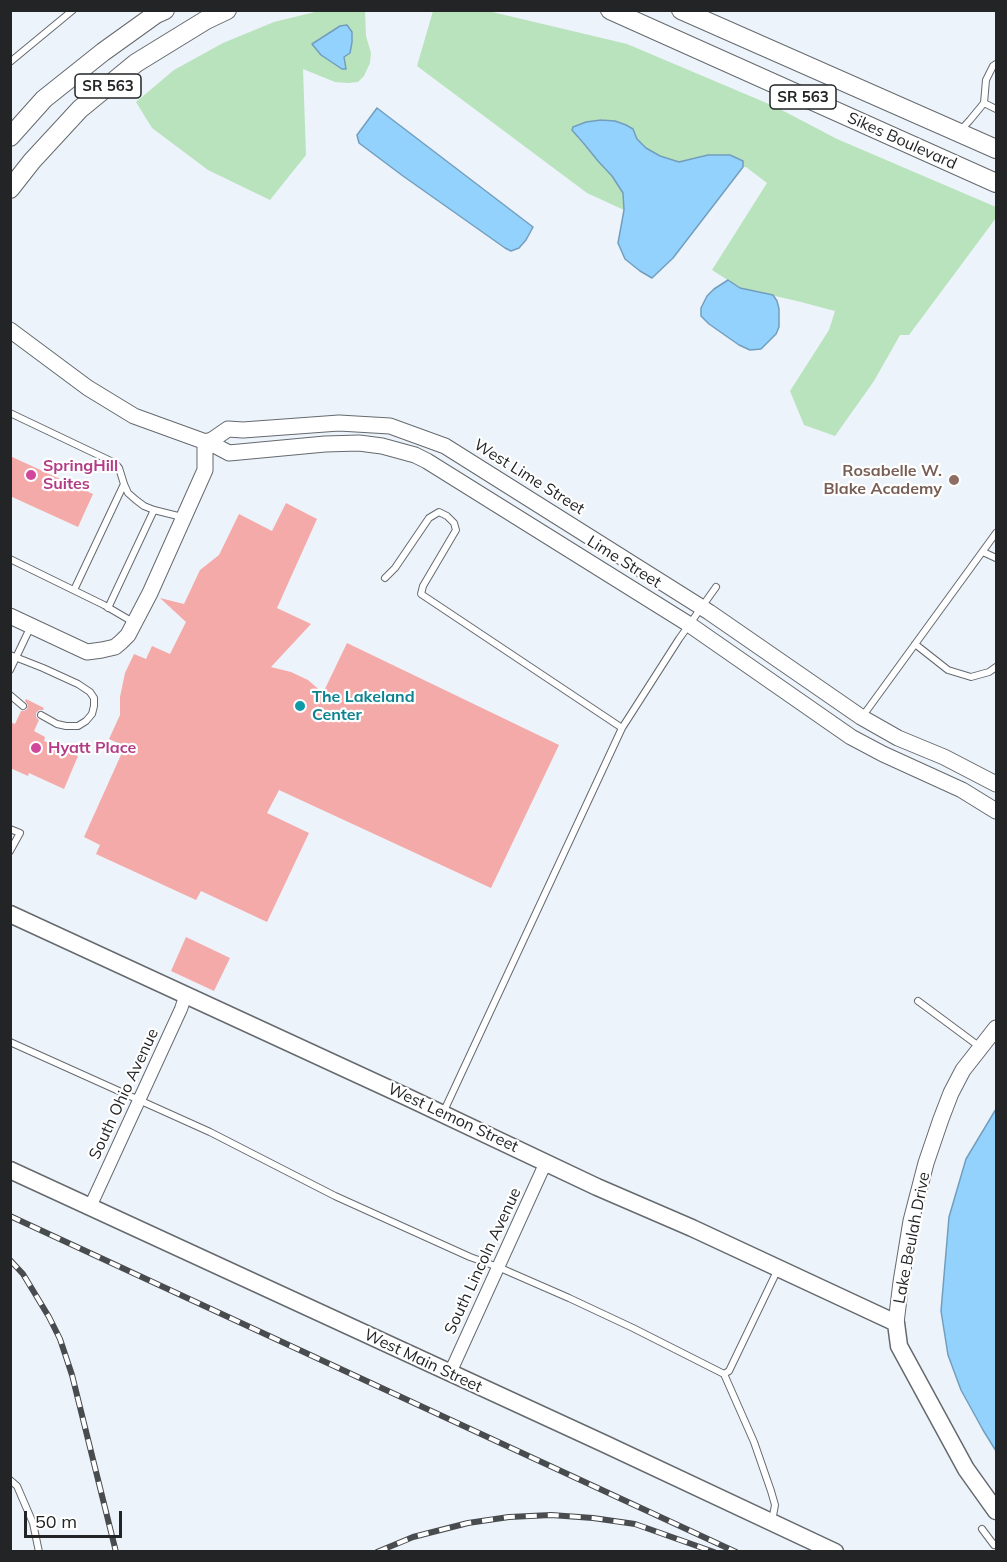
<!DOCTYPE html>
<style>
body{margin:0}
#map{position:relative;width:1007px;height:1562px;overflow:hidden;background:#edf3fa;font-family:Mulish,sans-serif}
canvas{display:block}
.frame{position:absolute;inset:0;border:12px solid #222426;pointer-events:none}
.scale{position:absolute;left:24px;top:1511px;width:98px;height:27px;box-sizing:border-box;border:3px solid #222426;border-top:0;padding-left:8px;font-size:18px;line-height:21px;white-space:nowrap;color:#222426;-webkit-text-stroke:4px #fff;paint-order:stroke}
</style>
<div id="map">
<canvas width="1007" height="1562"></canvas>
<div class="frame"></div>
<div class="scale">50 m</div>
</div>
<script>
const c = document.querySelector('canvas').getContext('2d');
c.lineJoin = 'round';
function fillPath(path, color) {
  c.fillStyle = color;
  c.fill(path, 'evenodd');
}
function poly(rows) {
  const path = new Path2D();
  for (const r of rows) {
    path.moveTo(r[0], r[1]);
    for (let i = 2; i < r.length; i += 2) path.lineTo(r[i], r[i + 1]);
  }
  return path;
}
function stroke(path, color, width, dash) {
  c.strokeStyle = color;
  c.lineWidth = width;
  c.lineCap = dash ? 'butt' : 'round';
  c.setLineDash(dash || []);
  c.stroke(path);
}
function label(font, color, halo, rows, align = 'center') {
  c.font = font + ' Mulish,sans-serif';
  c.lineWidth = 4.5;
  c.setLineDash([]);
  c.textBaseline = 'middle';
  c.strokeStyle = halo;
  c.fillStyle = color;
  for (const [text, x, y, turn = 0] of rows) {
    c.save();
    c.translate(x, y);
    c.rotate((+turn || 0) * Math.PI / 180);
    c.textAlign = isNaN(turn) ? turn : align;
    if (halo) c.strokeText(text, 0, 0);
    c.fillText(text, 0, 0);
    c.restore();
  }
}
const green = poly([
 [319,11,365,11,366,36,371,53,370,63,364,76,358,82,348,83,335,82,303,69,306,155,270,200,208,170,152,128,136,102,174,70,223,43,274,22],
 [433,11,488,11,627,44,776,107,837,139,996,207,996,218,909,335,900,335,874,381,835,436,804,425,790,391,829,330,835,311,797,301,740,288,712,270,767,183,746,167,743,167,743,161,679,162,660,156,646,148,577,137,612,176,623,193,624,210,587,193,417,66]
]);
const water = poly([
 [347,25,352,32,352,42,350,53,344,57,346,69,342,69,321,55,312,44,340,26,347,25],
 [377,108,533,227,526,240,519,248,511,251,505,248,403,176,359,143,357,135,377,108],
 [601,120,615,121,626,125,633,129,637,139,646,148,660,156,679,162,708,155,730,155,743,161,743,167,673,258,652,278,640,271,625,259,618,243,624,210,623,193,612,176,598,161,585,145,572,130,573,127,586,122,601,120],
 [728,280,740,288,773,295,777,301,779,309,779,327,776,334,761,349,750,350,739,345,709,324,701,316,701,308,707,296,714,289,728,280],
 [996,1109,996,1451,983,1430,961,1390,948,1355,941,1311,949,1217,966,1159,996,1109]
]);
const building = poly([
 [10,456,93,494,78,527,10,496],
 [286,503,317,519,277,608,311,624,271,667,291,672,308,680,323,693,347,643,559,745,491,888,279,790,267,813,309,833,267,922,201,891,196,900,96,854,100,845,84,837,125,746,109,739,120,715,120,697,125,673,134,654,146,659,152,646,170,654,186,622,160,598,184,604,200,570,219,555,239,514,272,531],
 [26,699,44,708,43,710,39,710,36,713,36,717,39,720,34,731,45,737,44,741,78,756,64,789,29,773,28,776,10,768,10,722,15,724,21,711,24,711,27,709,28,705,25,701],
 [186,937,230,958,214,991,171,971]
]);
const service = poly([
 [10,62,73,10],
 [984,103,996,109],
 [960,131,970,120,984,103,986,80,993,66,996,64],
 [10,413,115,463,119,468,124,484,128,493,136,500,144,506,154,510,182,517],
 [983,552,996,558],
 [10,559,104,605,133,622],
 [385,578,395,568,429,518,439,512,447,516,454,523,456,530,423,586,421,594,622,728],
 [74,590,124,484],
 [108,608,154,510],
 [915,644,948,670,971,677,989,672,996,667],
 [10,655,43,668,78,684,90,692,94,698,94,706,92,714,86,721,78,726,66,726,57,724,41,715],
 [10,670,31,626],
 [10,695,23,706],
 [862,717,996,533],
 [10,829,20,833,10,851],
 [918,1001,980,1047],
 [10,1042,210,1132,335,1196,470,1257,498,1267,569,1298,633,1328,724,1374,754,1442,771,1491,775,1505,772,1521],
 [443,1113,622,728,679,639,716,587],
 [724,1374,729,1371,778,1269],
 [10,1480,17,1486,33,1523,39,1552],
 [982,1529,994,1545]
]);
const minor = poly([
 [90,1207,181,1009,186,994],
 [450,1373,546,1162]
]);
const tertiary = poly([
 [10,330,88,388,134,416,214,445,229,453,325,444,359,443,382,446,415,455,427,461,690,625,851,737,883,754,962,790,996,811],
 [205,442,212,440,228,429,243,430,339,423,390,426,445,446,709,612,861,717,898,738,944,757,996,784],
 [10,616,87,652,102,650,115,647,121,642,128,635,150,593,205,470,205,442],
 [896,1323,901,1282,911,1221,926,1163,941,1119,951,1093,963,1070,996,1028]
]);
const secondary = poly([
 [10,914,409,1098,597,1187,692,1228,896,1323,899,1346,966,1469,996,1511],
 [10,1170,605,1444,835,1552]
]);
const primary = poly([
 [610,10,996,183],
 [681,10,996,149],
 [10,137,44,99,103,52,156,14,165,10],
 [10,189,32,161,80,109,136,63,206,20,227,10]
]);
const rail = poly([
 [10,1216,736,1552],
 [10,1260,23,1274,49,1317,60,1339,72,1375,116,1552],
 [377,1552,413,1537,468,1523,509,1517,551,1515,593,1518,635,1524,714,1552]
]);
const markers = [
 [31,475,6,"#d1479c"],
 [954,480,6,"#8d6e63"],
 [300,706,6,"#0f9aa8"],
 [36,748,6,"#d1479c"]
];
const shields = [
 [108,86,66],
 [803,97,66]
];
const shieldNames = [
 ["SR 563",108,86],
 ["SR 563",803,97]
];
const streetNames = [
 ["Sikes Boulevard",902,141,24],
 ["West Lime Street",529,477,32],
 ["Lime Street",624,562,32],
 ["South Ohio Avenue",124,1094,-65],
 ["West Lemon Street",453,1118,25],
 ["Lake Beulah Drive",912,1238,-79],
 ["South Lincoln Avenue",483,1261,-65],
 ["West Main Street",423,1361,25]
];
const hotelNames = [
 ["SpringHill",43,466],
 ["Suites",43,484],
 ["Hyatt Place",48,748]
];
const educationNames = [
 ["Rosabelle W.",942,471],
 ["Blake Academy",942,489]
];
const cultureNames = [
 ["The Lakeland",312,697],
 ["Center",312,715]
];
fillPath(green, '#b8e3bc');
fillPath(water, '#94d2fe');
stroke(water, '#729ebd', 1.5);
fillPath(building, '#f4aaa8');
stroke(service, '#656a6f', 8);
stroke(minor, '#656a6f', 14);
stroke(tertiary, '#656a6f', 17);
stroke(secondary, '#656a6f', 19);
stroke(primary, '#656a6f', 20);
stroke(service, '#fff', 6);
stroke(minor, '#fff', 12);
stroke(tertiary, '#fff', 15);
stroke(secondary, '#fff', 16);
stroke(primary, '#fff', 18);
stroke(rail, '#494c4f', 6);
stroke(rail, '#fff', 4, [11]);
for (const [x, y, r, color] of markers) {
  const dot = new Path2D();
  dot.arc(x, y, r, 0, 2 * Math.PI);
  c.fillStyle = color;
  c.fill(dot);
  stroke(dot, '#fff', 2);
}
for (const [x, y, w] of shields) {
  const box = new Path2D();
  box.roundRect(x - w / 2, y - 12, w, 24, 4.5);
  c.fillStyle = '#fff';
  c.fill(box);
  stroke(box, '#222426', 1.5);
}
label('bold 15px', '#222426', null, shieldNames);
label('16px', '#222426', '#fff', streetNames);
label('bold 16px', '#b23c85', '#fff', hotelNames, 'left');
label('bold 16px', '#785e54', '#fff', educationNames, 'right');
label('bold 16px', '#0d838f', '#fff', cultureNames, 'left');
</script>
